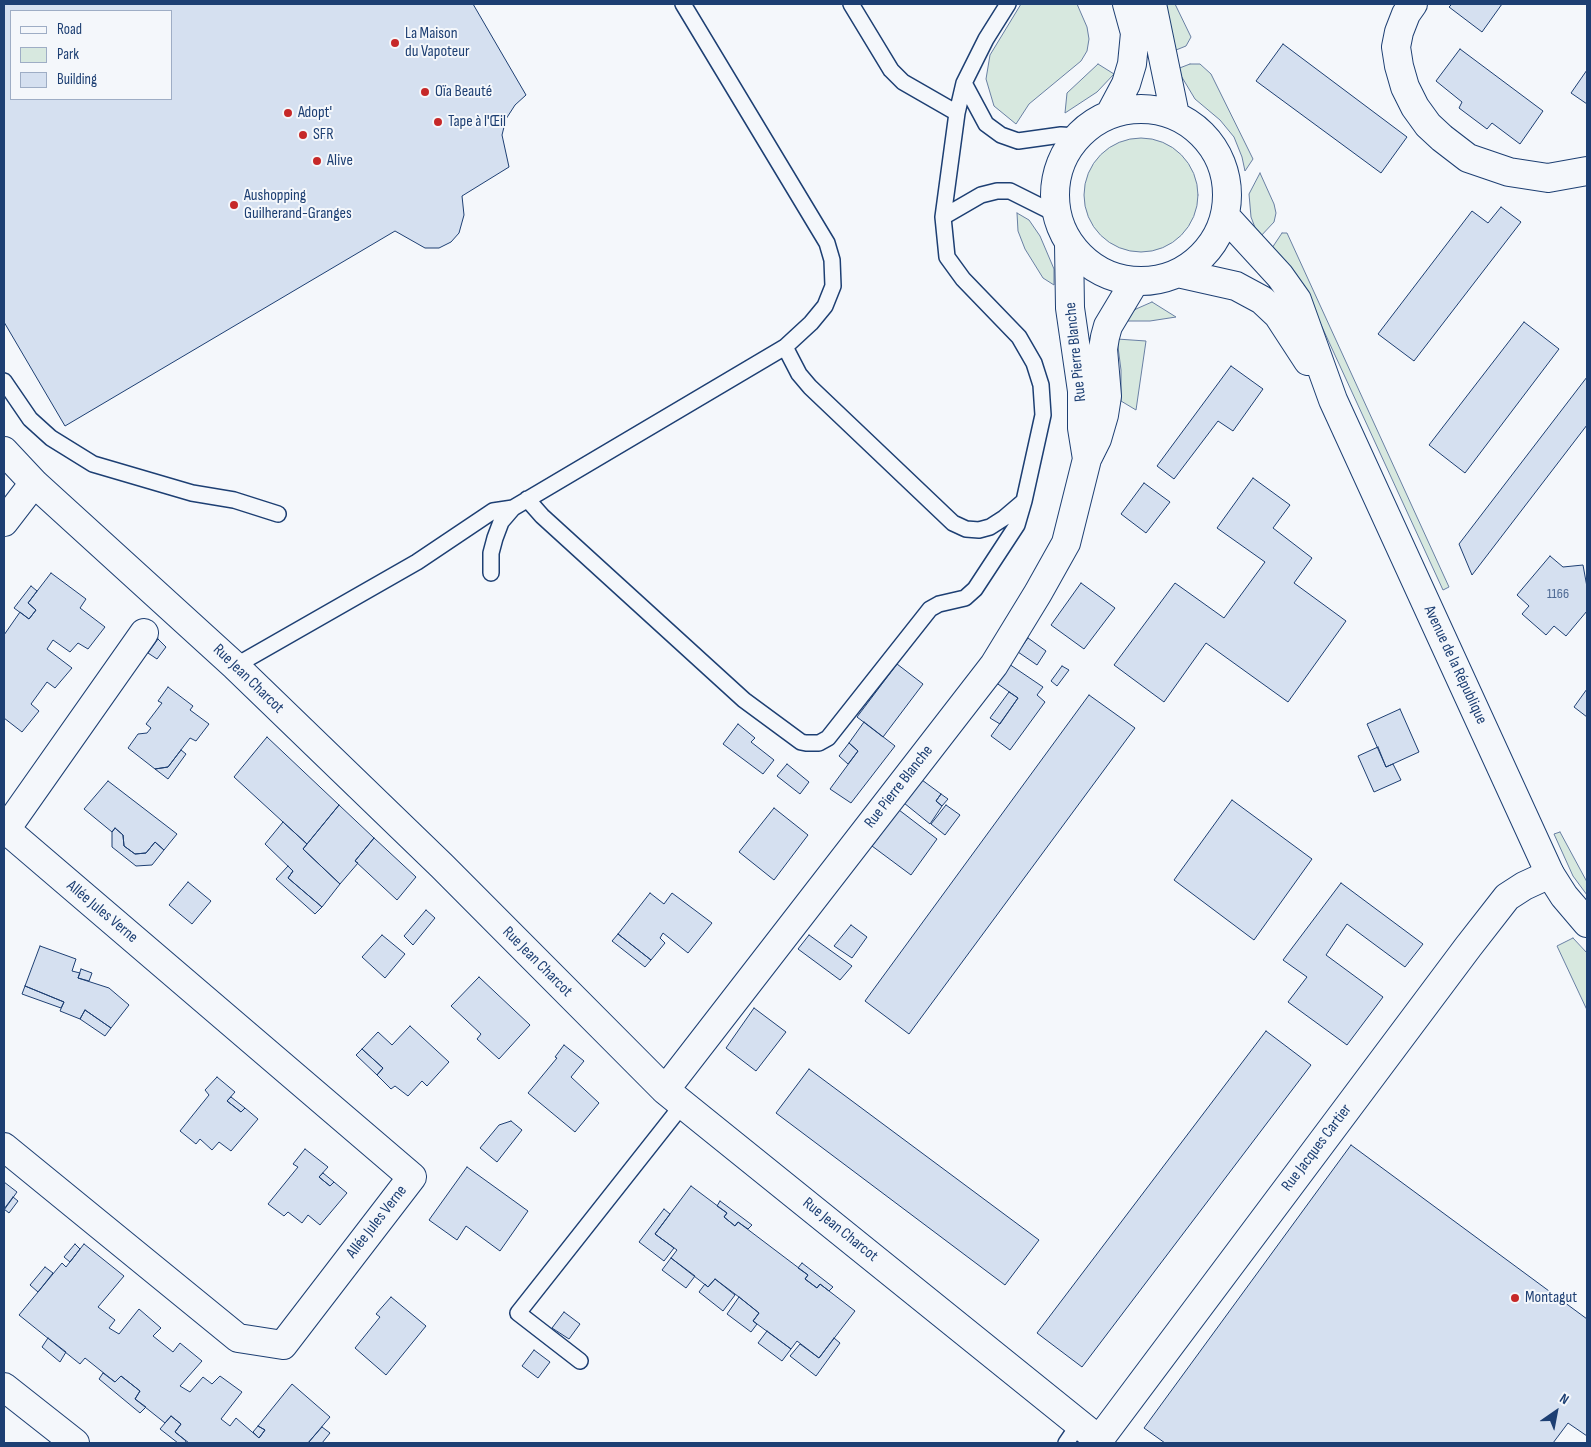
<!DOCTYPE html>
<meta charset="utf-8">
<style>
body{margin:0}
#map{position:relative;width:1591px;height:1447px;overflow:hidden;background:#f4f7fb;font-family:"Sofia Sans Condensed",sans-serif}
canvas{display:block}
.frame{position:absolute;inset:0;border:5px solid #1d3f73;pointer-events:none}
.legend{position:absolute;left:10px;top:10px;width:162px;height:90px;box-sizing:border-box;background:#f4f7fb;border:1px solid #9eadc5;margin:0;padding:6px 9px;list-style:none;font-size:15px;color:#1d3f73}
.legend li{display:flex;align-items:center;gap:10px;height:25px}
.legend b{width:25px;border:1px solid #9eadc5}
.north{position:absolute;left:1531px;top:1387px;width:50px;height:50px;-webkit-text-stroke:4px #f4f7fb;paint-order:stroke;rotate:33deg;font-size:14px;font-weight:700;line-height:20px;text-align:center;color:#1d3f73}
.north::after{content:'';display:block;margin:auto;width:18px;height:22px;background:#1d3f73;clip-path:polygon(50% 0,100% 100%,50% 72%,0 100%)}
</style>
<div id="map">
<canvas width="1591" height="1447"></canvas>
<div class="frame"></div>
<ul class="legend">
<li><b style="height:6px;background:#f4f7fb"></b>Road</li>
<li><b style="height:14px;background:#d7e8df"></b>Park</li>
<li><b style="height:14px;background:#d5e0f0"></b>Building</li>
</ul>
<div class="north">N</div>
</div>
<script>
const c = document.querySelector('canvas').getContext('2d');
c.lineJoin = 'round';
function fillPath(path, color) {
  c.fillStyle = color;
  c.fill(path, 'evenodd');
}
function poly(rows) {
  const path = new Path2D();
  for (const r of rows) {
    if (r.length === 3) {
      path.moveTo(r[0] + r[2], r[1]);
      path.arc(r[0], r[1], r[2], 0, 2 * Math.PI);
      continue;
    }
    path.moveTo(r[0], r[1]);
    for (let i = 2; i < r.length; i += 2) path.lineTo(r[i], r[i + 1]);
  }
  return path;
}
function stroke(path, color, width, dash) {
  c.strokeStyle = color;
  c.lineWidth = width;
  c.lineCap = dash ? 'butt' : 'round';
  c.setLineDash(dash || []);
  c.stroke(path);
}
function label(font, color, halo, rows, align = 'center') {
  c.font = font + ' "Sofia Sans Condensed",sans-serif';
  c.lineWidth = 4;
  c.setLineDash([]);
  c.textBaseline = 'middle';
  c.strokeStyle = halo;
  c.fillStyle = color;
  for (const [text, x, y, turn = 0] of rows) {
    c.save();
    c.translate(x, y);
    c.rotate((+turn || 0) * Math.PI / 180);
    c.textAlign = isNaN(turn) ? turn : align;
    if (halo) c.strokeText(text, 0, 0);
    c.fillText(text, 0, 0);
    c.restore();
  }
}
const green = poly([
 [1021,4,1077,4,1087,27,1089,39,1087,51,1081,61,1029,104,1016,124,994,106,986,79,990,55,1021,4],
 [1164,4,1175,4,1191,37,1186,46,1171,52,1164,4],
 [1098,64,1114,74,1097,92,1065,113,1067,93,1098,64],
 [1190,64,1200,64,1211,74,1253,159,1245,171,1242,157,1234,137,1220,120,1195,99,1177,69,1190,64],
 [1141,195,57],
 [1260,173,1274,204,1276,213,1274,222,1259,238,1251,217,1249,194,1260,173],
 [1017,213,1029,220,1040,236,1054,269,1054,285,1043,278,1025,249,1018,231,1017,213],
 [1282,233,1287,233,1449,587,1443,590,1317,316,1270,251,1282,233],
 [1152,302,1176,317,1150,321,1122,321,1136,309,1152,302],
 [1117,339,1146,341,1136,410,1121,401,1121,370,1117,339],
 [1560,832,1587,882,1587,895,1573,876,1554,834,1560,832],
 [1573,938,1587,953,1587,1010,1557,946,1573,938]
]);
const building = poly([
 [4,4,473,4,526,95,515,105,506,119,502,135,509,167,462,196,464,215,459,233,451,242,439,248,425,248,395,231,65,426,4,322,4,4],
 [11,11,171,11,171,99,11,99,11,11],
 [1452,4,1502,4,1482,32,1449,7,1452,4],
 [1283,44,1407,137,1381,173,1256,81,1283,44],
 [1460,49,1543,111,1520,144,1492,123,1487,129,1459,108,1462,102,1436,81,1460,49],
 [1587,70,1587,104,1571,93,1587,70],
 [1501,207,1521,222,1414,361,1378,334,1472,211,1488,223,1501,207],
 [1524,322,1559,349,1465,473,1429,445,1524,322],
 [1231,366,1263,389,1233,431,1218,421,1174,479,1157,466,1231,366],
 [1587,377,1587,425,1472,575,1459,544,1587,377],
 [1253,478,1290,505,1273,528,1312,558,1294,583,1346,621,1288,702,1206,643,1164,702,1114,665,1175,583,1224,618,1265,562,1217,528,1253,478],
 [1144,483,1170,502,1146,533,1121,514,1144,483],
 [1550,556,1563,567,1583,565,1587,587,1587,611,1566,636,1554,626,1546,635,1522,614,1529,606,1517,595,1550,556],
 [51,573,86,599,80,608,105,627,88,649,78,643,70,652,53,640,47,649,72,668,55,688,47,682,31,704,39,711,22,732,4,718,4,635,20,612,29,619,36,610,28,603,51,573],
 [1081,583,1115,608,1084,649,1051,625,1081,583],
 [31,586,37,591,28,603,36,610,29,619,14,608,31,586],
 [1028,638,1046,651,1037,665,1018,652,1028,638],
 [158,639,166,647,157,659,148,653,158,639],
 [897,664,923,684,883,737,857,717,897,664],
 [1009,664,1043,687,1037,695,1045,702,1010,750,991,736,1018,698,995,682,1009,664],
 [1062,666,1069,670,1057,686,1051,681,1062,666],
 [168,687,193,706,190,710,209,724,196,741,190,738,168,767,155,769,128,748,138,734,147,733,151,728,146,724,162,703,158,701,168,687],
 [1587,689,1587,717,1574,707,1587,689],
 [1009,692,1018,698,1000,724,990,718,1009,692],
 [1089,695,1135,728,909,1034,865,1001,1089,695],
 [1400,709,1419,752,1386,767,1367,724,1400,709],
 [864,722,895,746,851,803,830,789,858,751,849,743,864,722],
 [738,724,755,738,751,742,774,760,763,774,723,744,738,724],
 [267,737,339,805,307,844,234,777,267,737],
 [849,743,858,751,848,764,839,756,849,743],
 [1378,747,1386,767,1393,764,1401,780,1374,792,1358,756,1378,747],
 [181,750,186,754,168,779,155,769,168,767,181,750],
 [787,764,809,782,800,794,777,776,787,764],
 [922,780,941,794,936,801,942,806,930,824,904,803,922,780],
 [108,781,177,834,164,850,155,842,146,853,135,854,124,846,123,835,115,828,112,832,84,809,108,781],
 [941,794,948,799,942,806,936,801,941,794],
 [1232,800,1312,859,1254,940,1174,880,1232,800],
 [339,805,374,838,355,861,358,863,340,884,303,849,339,805],
 [946,805,960,815,945,835,931,824,946,805],
 [774,808,808,835,774,880,739,852,774,808],
 [899,810,937,839,911,875,872,846,899,810],
 [283,822,307,844,303,849,340,884,322,907,288,878,293,871,265,844,283,822],
 [115,828,123,835,124,846,135,854,146,853,155,842,164,850,152,865,136,866,112,847,112,832,115,828],
 [374,838,416,877,397,900,355,861,374,838],
 [288,866,293,871,288,878,322,907,315,914,276,879,288,866],
 [188,882,211,901,192,924,169,905,188,882],
 [1341,883,1423,944,1405,967,1347,924,1326,955,1383,997,1347,1045,1288,1002,1307,977,1283,960,1341,883],
 [650,893,664,904,672,893,712,923,688,953,663,933,660,938,665,943,651,960,618,934,650,893],
 [426,910,435,918,413,945,404,936,426,910],
 [851,925,867,937,852,958,834,946,851,925],
 [618,934,651,960,645,967,612,941,618,934],
 [382,935,405,954,385,978,362,957,382,935],
 [809,935,852,966,840,980,798,949,809,935],
 [40,946,76,959,72,971,80,973,78,978,109,988,129,1005,111,1028,85,1010,80,1019,60,1011,64,1002,25,986,40,946],
 [81,969,92,973,89,981,78,978,81,969],
 [479,977,530,1025,499,1059,477,1039,481,1034,451,1006,479,977],
 [25,986,64,1002,61,1008,22,994,25,986],
 [754,1008,786,1032,756,1071,726,1048,754,1008],
 [85,1010,111,1028,105,1036,80,1019,85,1010],
 [410,1026,449,1062,427,1086,422,1081,408,1096,395,1086,391,1089,377,1075,383,1068,362,1049,378,1032,392,1045,410,1026],
 [1266,1031,1311,1065,1082,1367,1037,1333,1266,1031],
 [564,1045,584,1061,571,1077,599,1103,575,1132,528,1093,557,1058,555,1057,564,1045],
 [362,1049,383,1068,377,1075,356,1055,362,1049],
 [809,1069,1039,1240,1005,1285,776,1113,809,1069],
 [217,1077,235,1092,227,1101,241,1112,245,1108,258,1119,231,1151,219,1142,212,1150,200,1139,196,1144,180,1131,209,1095,205,1090,217,1077],
 [231,1097,245,1108,241,1112,227,1101,231,1097],
 [511,1121,522,1130,497,1162,480,1148,499,1125,511,1121],
 [1351,1145,1587,1319,1587,1436,1568,1423,1553,1443,1165,1443,1144,1428,1351,1145],
 [305,1149,328,1167,319,1177,330,1186,334,1182,347,1193,320,1225,308,1215,302,1223,288,1212,284,1216,268,1204,298,1167,293,1164,305,1149],
 [467,1167,528,1211,500,1251,466,1226,457,1240,429,1220,467,1167],
 [323,1173,334,1182,330,1186,319,1177,323,1173],
 [4,1182,17,1192,4,1210,4,1182],
 [691,1186,727,1213,724,1217,735,1226,738,1222,808,1275,805,1279,817,1288,820,1284,855,1311,819,1358,797,1341,791,1349,753,1321,759,1313,739,1297,715,1279,708,1287,671,1258,677,1250,655,1234,691,1186],
 [13,1197,18,1201,9,1213,4,1209,13,1197],
 [720,1201,752,1225,748,1229,738,1222,735,1226,724,1217,727,1213,717,1206,720,1201],
 [664,1209,670,1214,655,1234,674,1248,664,1261,639,1242,664,1209],
 [75,1244,80,1249,70,1262,64,1257,75,1244],
 [84,1244,124,1276,98,1307,115,1320,109,1328,119,1334,139,1309,161,1328,153,1336,173,1352,180,1343,202,1361,180,1386,190,1392,203,1377,212,1384,220,1376,242,1392,221,1419,230,1426,236,1418,259,1438,265,1430,258,1426,292,1384,330,1417,308,1443,189,1443,175,1432,181,1424,171,1416,165,1423,135,1399,140,1391,121,1376,115,1382,85,1358,80,1364,19,1315,62,1263,66,1267,84,1244],
 [671,1258,695,1276,686,1288,662,1270,671,1258],
 [802,1263,833,1287,829,1291,820,1284,817,1288,805,1279,808,1275,798,1268,802,1263],
 [45,1267,53,1273,38,1292,30,1285,45,1267],
 [715,1279,735,1295,723,1311,699,1292,705,1284,708,1287,715,1279],
 [391,1297,426,1326,386,1375,355,1348,380,1317,376,1314,391,1297],
 [739,1297,759,1313,753,1321,757,1324,751,1332,727,1314,739,1297],
 [564,1312,580,1324,569,1339,552,1328,564,1312],
 [767,1331,791,1349,782,1361,758,1343,767,1331],
 [48,1338,66,1352,60,1362,42,1347,48,1338],
 [834,1338,840,1343,816,1376,790,1356,800,1344,819,1358,834,1338],
 [534,1350,550,1362,538,1378,522,1366,534,1350],
 [103,1373,115,1382,121,1376,140,1391,135,1399,146,1407,140,1413,99,1379,103,1373],
 [171,1416,181,1424,175,1432,186,1441,185,1443,178,1443,160,1429,171,1416],
 [258,1426,265,1430,259,1438,253,1432,258,1426],
 [322,1427,330,1433,322,1443,308,1443,322,1427]
]);
const service = poly([
 [851,4,891,70,903,82,957,113],
 [964,83,986,124,1001,135,1018,141,1061,135,1077,136],
 [943,217,981,195,997,191,1010,191,1056,214],
 [785,347,799,374,810,387,953,523,966,529,979,530,990,527,1004,518,1024,501,1043,415,1041,385,1034,363,1019,337,963,279,947,257,943,217,957,113,964,83,986,39,1008,4],
 [4,381,30,419,51,438,93,464,192,493,234,500,278,514],
 [527,499,542,516,744,700,801,742,806,743,819,743,828,738,930,609,939,604,965,598,975,589,1017,525,1024,501],
 [491,573,491,553,495,538,501,522,513,508,785,347,811,323,825,306,833,286,832,260,827,243,683,4],
 [235,666,417,562,493,511,513,508],
 [580,1361,518,1313,683,1104],
 [1066,1443,1079,1424]
]);
const minor = poly([
 [1413,4,1406,14,1399,32,1396,47,1399,66,1405,87,1415,107,1428,125,1442,138,1468,158,1509,172,1548,178,1587,171],
 [1069,244,1070,308,1082,391,1082,428,1087,459],
 [4,451,34,483,235,666,442,866,665,1090,1099,1440,1468,947,1507,897,1524,886,1550,874],
 [4,522,34,483],
 [4,828,412,1177,283,1345,238,1338,4,1147],
 [4,832,144,633],
 [665,1090,994,665,1038,593,1066,543,1087,459,1097,439,1104,415,1107,396,1103,349,1105,337,1108,326,1135,281],
 [4,1387,75,1443]
]);
const primary = poly([
 [1152,4,1175,115],
 [1141,195,86],
 [1110,114,1126,84,1132,64,1135,33,1127,4],
 [1225,216,1280,276,1297,300,1333,400,1550,874,1564,896,1587,923],
 [1178,273,1236,286,1262,300,1278,315,1308,361]
]);
const markers = [
 [395,43,5,"#c62828"],
 [425,92,5,"#c62828"],
 [288,113,5,"#c62828"],
 [438,122,5,"#c62828"],
 [303,135,5,"#c62828"],
 [317,161,5,"#c62828"],
 [234,205,5,"#c62828"],
 [1515,1298,5,"#c62828"]
];
const numberNames = [
 ["1166",1558,594]
];
const poiNames = [
 ["La Maison",405,34],
 ["du Vapoteur",405,52],
 ["Oïa Beauté",435,92],
 ["Adopt'",298,113],
 ["Tape à l'Œil",448,122],
 ["SFR",313,135],
 ["Alive",327,161],
 ["Aushopping",244,196],
 ["Guilherand-Granges",244,214],
 ["Montagut",1525,1298]
];
const streetNames = [
 ["Rue Pierre Blanche",1076,352,-96],
 ["Avenue de la République",1455,665,65],
 ["Rue Jean Charcot",248,679,44],
 ["Rue Pierre Blanche",899,787,-52],
 ["Allée Jules Verne",102,912,40],
 ["Rue Jean Charcot",537,962,45],
 ["Rue Jacques Cartier",1317,1148,-53],
 ["Allée Jules Verne",377,1222,-52],
 ["Rue Jean Charcot",840,1230,39]
];
fillPath(green, '#d7e8df');
stroke(green, '#687fa3', 1);
fillPath(building, '#d5e0f0');
stroke(building, '#1d3f73', 1);
stroke(service, '#1d3f73', 18);
stroke(minor, '#1d3f73', 30);
stroke(primary, '#1d3f73', 30);
stroke(service, '#f4f7fb', 15);
stroke(minor, '#f4f7fb', 28);
stroke(primary, '#f4f7fb', 28);
for (const [x, y, r, color] of markers) {
  const dot = new Path2D();
  dot.arc(x, y, r, 0, 2 * Math.PI);
  c.fillStyle = color;
  c.fill(dot);
  stroke(dot, '#f4f7fb', 2);
}
label('14px', '#4b6792', null, numberNames);
label('16px', '#1d3f73', '#f4f7fb', poiNames, 'left');
label('16px', '#1d3f73', '#f4f7fb', streetNames);
</script>
